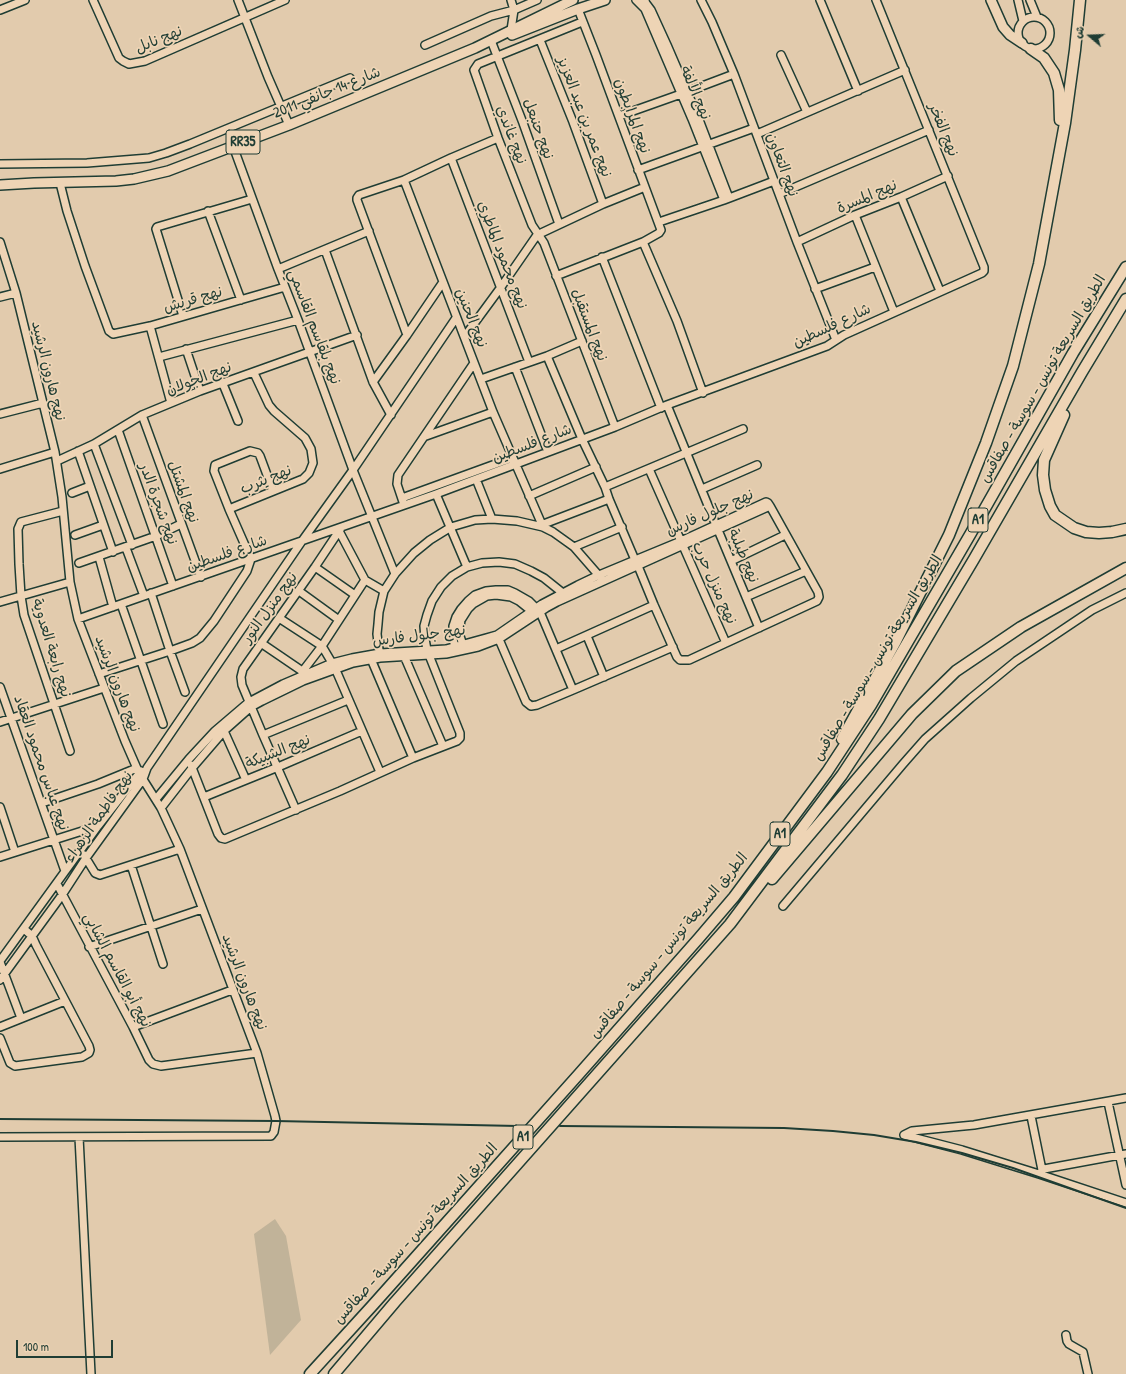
<!DOCTYPE html>
<meta charset="utf-8">
<style>
body{margin:0}
#map{position:relative;width:1126px;height:1374px;overflow:hidden;background:#e2cbad;font-family:"Patrick Hand","Playpen Sans Arabic",sans-serif}
canvas{display:block}
.north{position:absolute;left:1070px;top:16px;width:40px;height:40px;-webkit-text-stroke:3px #eed4b5;paint-order:stroke;rotate:289deg;font-size:11px;font-weight:700;line-height:16px;text-align:center;color:#1f3d34}
.north::after{content:'';display:block;margin:auto;width:14px;height:18px;background:#1f3d34;clip-path:polygon(50% 0,100% 100%,50% 72%,0 100%)}
.scale{position:absolute;left:16px;top:1340px;width:97px;height:18px;box-sizing:border-box;border:2px solid #1f3d34;border-top:0;padding-left:5px;font-size:12px;line-height:14px;white-space:nowrap;color:#1f3d34;-webkit-text-stroke:3px #eed4b5;paint-order:stroke}
</style>
<div id="map">
<canvas width="1126" height="1374"></canvas>
<div class="north">ش</div>
<div class="scale">100 m</div>
</div>
<script>
const c = document.querySelector('canvas').getContext('2d');
c.lineJoin = 'round';
function fillPath(path, color) {
  c.fillStyle = color;
  c.fill(path, 'evenodd');
}
function poly(rows) {
  const path = new Path2D();
  for (const r of rows) {
    if (r.length === 3) {
      path.moveTo(r[0] + r[2], r[1]);
      path.arc(r[0], r[1], r[2], 0, 2 * Math.PI);
      continue;
    }
    path.moveTo(r[0], r[1]);
    for (let i = 2; i < r.length; i += 2) path.lineTo(r[i], r[i + 1]);
  }
  return path;
}
function stroke(path, color, width, dash) {
  c.strokeStyle = color;
  c.lineWidth = width;
  c.lineCap = dash ? 'butt' : 'round';
  c.setLineDash(dash || []);
  c.stroke(path);
}
function label(font, color, halo, rows, align = 'center') {
  c.font = font + ' "Patrick Hand","Playpen Sans Arabic",sans-serif';
  c.lineWidth = 3.5;
  c.setLineDash([]);
  c.textBaseline = 'middle';
  c.strokeStyle = halo;
  c.fillStyle = color;
  for (const [text, x, y, turn = 0] of rows) {
    c.save();
    c.translate(x, y);
    c.rotate((+turn || 0) * Math.PI / 180);
    c.textAlign = isNaN(turn) ? turn : align;
    if (halo) c.strokeText(text, 0, 0);
    c.fillText(text, 0, 0);
    c.restore();
  }
}
const green = poly([
 [275,1219,286,1236,301,1320,270,1355,254,1234]
]);
const minor = poly([
 [93,0,119,58,123,61,129,64,145,61,285,0],
 [238,0,268,77,289,125],
 [636,0,645,9,692,119,724,200],
 [701,0,712,22,734,74,797,242,836,340],
 [820,0,858,91],
 [1018,0,1023,21],
 [1030,0,1037,17],
 [645,2,651,10,667,45,698,117,729,198],
 [0,10,25,0],
 [1034,33,16],
 [582,22,478,64,474,70,498,138,532,225,544,243,615,427],
 [511,30,514,10,511,0],
 [540,40,573,122,603,204],
 [492,43,523,123,559,224],
 [425,45,491,16,514,10,537,0],
 [781,55,807,112],
 [619,116,681,94,734,74],
 [757,134,905,70],
 [233,146,278,269,298,320,353,470,395,574],
 [451,158,529,362],
 [0,164,87,163,149,158,166,153,190,144,350,78],
 [638,170,754,128],
 [404,180,493,412,543,527],
 [60,183,67,211,85,266,109,331,113,334,150,326,285,287],
 [779,194,929,130],
 [901,197,940,291],
 [208,211,241,300],
 [855,215,894,312],
 [659,222,724,200,774,181],
 [0,242,16,293,55,452,62,497,70,582,78,619,125,741,139,773,161,808,180,849,257,1053,275,1116,276,1121,274,1132,271,1136,0,1137],
 [643,242,677,321,703,393],
 [797,242,855,215,901,197,948,176],
 [325,250,373,382,391,415],
 [602,257,661,408],
 [278,269,369,231],
 [556,276,643,242,659,233,661,230,596,55,578,9],
 [815,289,875,267],
 [0,297,16,293],
 [183,316,156,229,157,227,252,199],
 [150,326,171,403],
 [407,335,357,200,357,198,359,195,404,180,451,158,498,138],
 [465,336,501,287,537,235,603,204,645,187],
 [186,349,200,391],
 [159,357,298,320],
 [515,367,548,452],
 [481,379,547,356,582,341],
 [373,382,407,335,443,282],
 [223,384,238,421],
 [667,405,718,530,759,628],
 [0,414,43,403],
 [142,415,201,577],
 [118,430,173,586],
 [426,436,493,412],
 [94,444,132,545],
 [78,451,113,552],
 [57,461,94,444,142,415,200,391,357,335],
 [0,469,55,452],
 [649,469,726,643],
 [476,479,492,519],
 [605,487,743,429],
 [702,489,757,465],
 [72,493,90,486],
 [436,494,467,567],
 [529,496,596,467],
 [402,498,512,458],
 [404,505,397,484,398,475,474,363],
 [229,509,303,479,309,473,313,463,311,449,305,438,274,411,269,405,254,373],
 [63,511,21,522,18,529,19,564,21,596,24,615,70,751],
 [541,525,609,499],
 [339,531,365,580,384,591],
 [75,535,103,525],
 [574,547,622,527],
 [126,548,144,596],
 [99,557,113,607],
 [731,561,785,535],
 [79,563,156,536,181,524],
 [315,567,355,595],
 [299,591,339,620],
 [151,593,170,651,185,692],
 [746,597,806,571],
 [0,602,70,582],
 [121,604,163,724],
 [279,618,322,646,335,668,380,772],
 [78,619,436,494,615,427,667,405,827,346,844,335,982,273,984,271,984,267,876,0],
 [587,636,604,677],
 [498,637,526,702,531,706,537,705,573,690,673,647],
 [261,643,305,673],
 [463,645,459,633,461,620,468,609,473,604,487,596,496,595,511,597,519,601,534,613],
 [455,647,453,639,453,626,456,617,461,609,468,601,475,595,486,591,496,590,508,590,515,593,529,601,540,612,573,690],
 [556,649,654,605],
 [380,658,377,634,378,624,379,612,384,591,395,574,414,553,430,540,451,527,475,520,492,519,517,521,543,527,553,532,574,547,601,578],
 [405,658,443,746],
 [371,659,413,758],
 [302,672,322,646,365,580],
 [99,674,170,651,192,643,200,638,214,621,247,571,251,559,229,509,214,471,215,465,250,451,258,453,260,456,273,491],
 [0,687,65,871],
 [0,722,104,688],
 [224,731,246,780],
 [263,735,348,700],
 [191,765,218,834,221,838,225,839,340,791,413,758,457,741,460,738,460,733,427,650,425,639,424,626,427,615,432,601,441,587,452,576,467,567,482,563,499,562,515,564,531,571,544,578,564,594],
 [204,797,278,767,362,731],
 [156,799,189,759,215,731,249,702,283,684,332,663,352,658,380,653,446,649,486,638,497,635,542,604,578,585,599,575,635,560,681,541,766,502,768,503,770,506,818,592,819,597,817,601,689,660,680,660,677,657,654,605,638,566,635,560,609,499,605,487,582,439,547,356],
 [42,803,98,784,137,768],
 [0,807,15,852],
 [161,808,193,767,224,731,251,707,262,701,303,681,353,663,380,658,446,654,478,647,499,639,546,608,557,602,770,506],
 [296,810,263,735,242,685,241,677,243,669,315,567,341,528],
 [84,855,95,873,100,875,180,849],
 [0,857,98,826],
 [131,865,163,964],
 [57,884,133,1027,149,1060,153,1064,161,1066,257,1053],
 [783,906,903,764,925,739,971,698,1016,661,1092,610,1126,593],
 [89,947,202,909],
 [0,961,98,826,141,771],
 [0,962,21,1018],
 [0,980,62,895,86,858,143,779,147,768,302,541,353,470,456,318],
 [0,1027,65,1001],
 [133,1027,232,990],
 [0,1038,10,1063,15,1066,82,1057,89,1053,90,1050,89,1046,36,945,32,936,24,929],
 [1108,1102,1126,1185],
 [1031,1116,1042,1170],
 [904,1135,962,1150,1039,1174,1126,1203],
 [904,1135,912,1131,974,1125,1126,1098],
 [79,1137,91,1374],
 [1039,1174,1044,1169,1126,1154],
 [1066,1335,1067,1341,1069,1344,1083,1352,1088,1374]
]);
const major = poly([
 [644,0,644,1],
 [991,0,1003,27,1010,35,1022,43],
 [512,35,578,9,605,0],
 [0,185,34,183,116,181,134,179,168,171,289,125,475,48,573,0]
]);
const highway = poly([
 [1031,49,1044,58,1054,73,1059,90,1060,120],
 [1064,415,1044,460,1043,475,1045,490,1050,506,1055,515,1074,528,1086,532,1099,533,1112,532,1126,529],
 [842,739,896,641,949,535,986,443,1013,366,1039,264,1065,123,1075,50,1080,0],
 [772,879,912,714,956,671,1021,627,1126,568],
 [310,1374,372,1306,579,1074,699,938,734,897,827,772,871,705,971,533,1073,353,1126,267],
 [334,1374,395,1302,730,924,842,775,879,719,974,559,1082,372,1126,299]
]);
const rail = poly([
 [0,1119,276,1121,518,1126],
 [560,1126,784,1128,833,1131,874,1135,916,1142,962,1153,1013,1168,1126,1208]
]);
const shields = [
 [243,142,34],
 [978,520,20],
 [780,834,20],
 [523,1137,20]
];
const shieldNames = [
 ["RR35",243,142],
 ["A1",978,520],
 ["A1",780,834],
 ["A1",523,1137]
];
const streetNames = [
 ["نهج نابل",159,40,-22],
 ["شارع 14 جانفي 2011",327,93,-22],
 ["نهج الألفة",695,93,67],
 ["نهج المرابطون",632,116,70],
 ["نهج عمر بن عبد العزيز",584,117,69],
 ["نهج حنبعل",538,129,70],
 ["نهج الفخر",943,130,68],
 ["نهج غاندي",511,135,69],
 ["نهج التعاون",782,165,70],
 ["نهج المسرة",867,197,-23],
 ["نهج محمود الماطري",502,255,69],
 ["نهج قريش",193,300,-16],
 ["نهج الحنين",471,318,68],
 ["نهج المستقبل",589,325,69],
 ["شارع فلسطين",832,326,-25],
 ["نهج بلقاسم القاسمي",314,327,69],
 ["نهج هارون الرشيد",48,371,76],
 ["نهج الجولان",199,379,-21],
 ["الطريق السريعة تونس - سوسة - صفاقس",1043,379,-60],
 ["شارع فلسطين",532,444,-21],
 ["نهج يثرب",266,480,-22],
 ["نهج المشتل",183,492,70],
 ["نهج شجرة الدر",158,504,70],
 ["نهج جلول فارس",710,513,-24],
 ["شارع فلسطين",227,554,-19],
 ["نهج طبلبة",743,556,67],
 ["نهج منزل حرب",714,583,66],
 ["نهج منزل النور",270,608,-54],
 ["نهج جلول فارس",419,636,-7],
 ["نهج رابعة العدوية",51,648,73],
 ["الطريق السريعة تونس - سوسة - صفاقس",878,658,-59],
 ["نهج هارون الرشيد",117,684,69],
 ["نهج الشبيكة",278,752,-22],
 ["نهج عباس محمود العقاد",41,763,71],
 ["نهج فاطمة الزهراء",99,817,-55],
 ["الطريق السريعة تونس - سوسة - صفاقس",669,946,-50],
 ["نهج أبو القاسم الشابي",117,970,62],
 ["نهج هارون الرشيد",244,982,69],
 ["الطريق السريعة تونس - سوسة - صفاقس",416,1234,-48]
];
fillPath(green, '#c1b399');
stroke(minor, '#1f3d34', 10);
stroke(major, '#1f3d34', 12);
stroke(highway, '#1f3d34', 13);
stroke(minor, '#eed4b5', 7);
stroke(major, '#eed4b5', 9);
stroke(highway, '#eed4b5', 10);
stroke(rail, '#1f3d34', 2);
for (const [x, y, w] of shields) {
  const box = new Path2D();
  box.roundRect(x - w / 2, y - 12, w, 24, 3);
  c.fillStyle = '#eed4b5';
  c.fill(box);
  stroke(box, '#1f3d34', 1);
}
label('bold 14px', '#1f3d34', null, shieldNames);
label('15px', '#1f3d34', '#eed4b5', streetNames);
</script>
